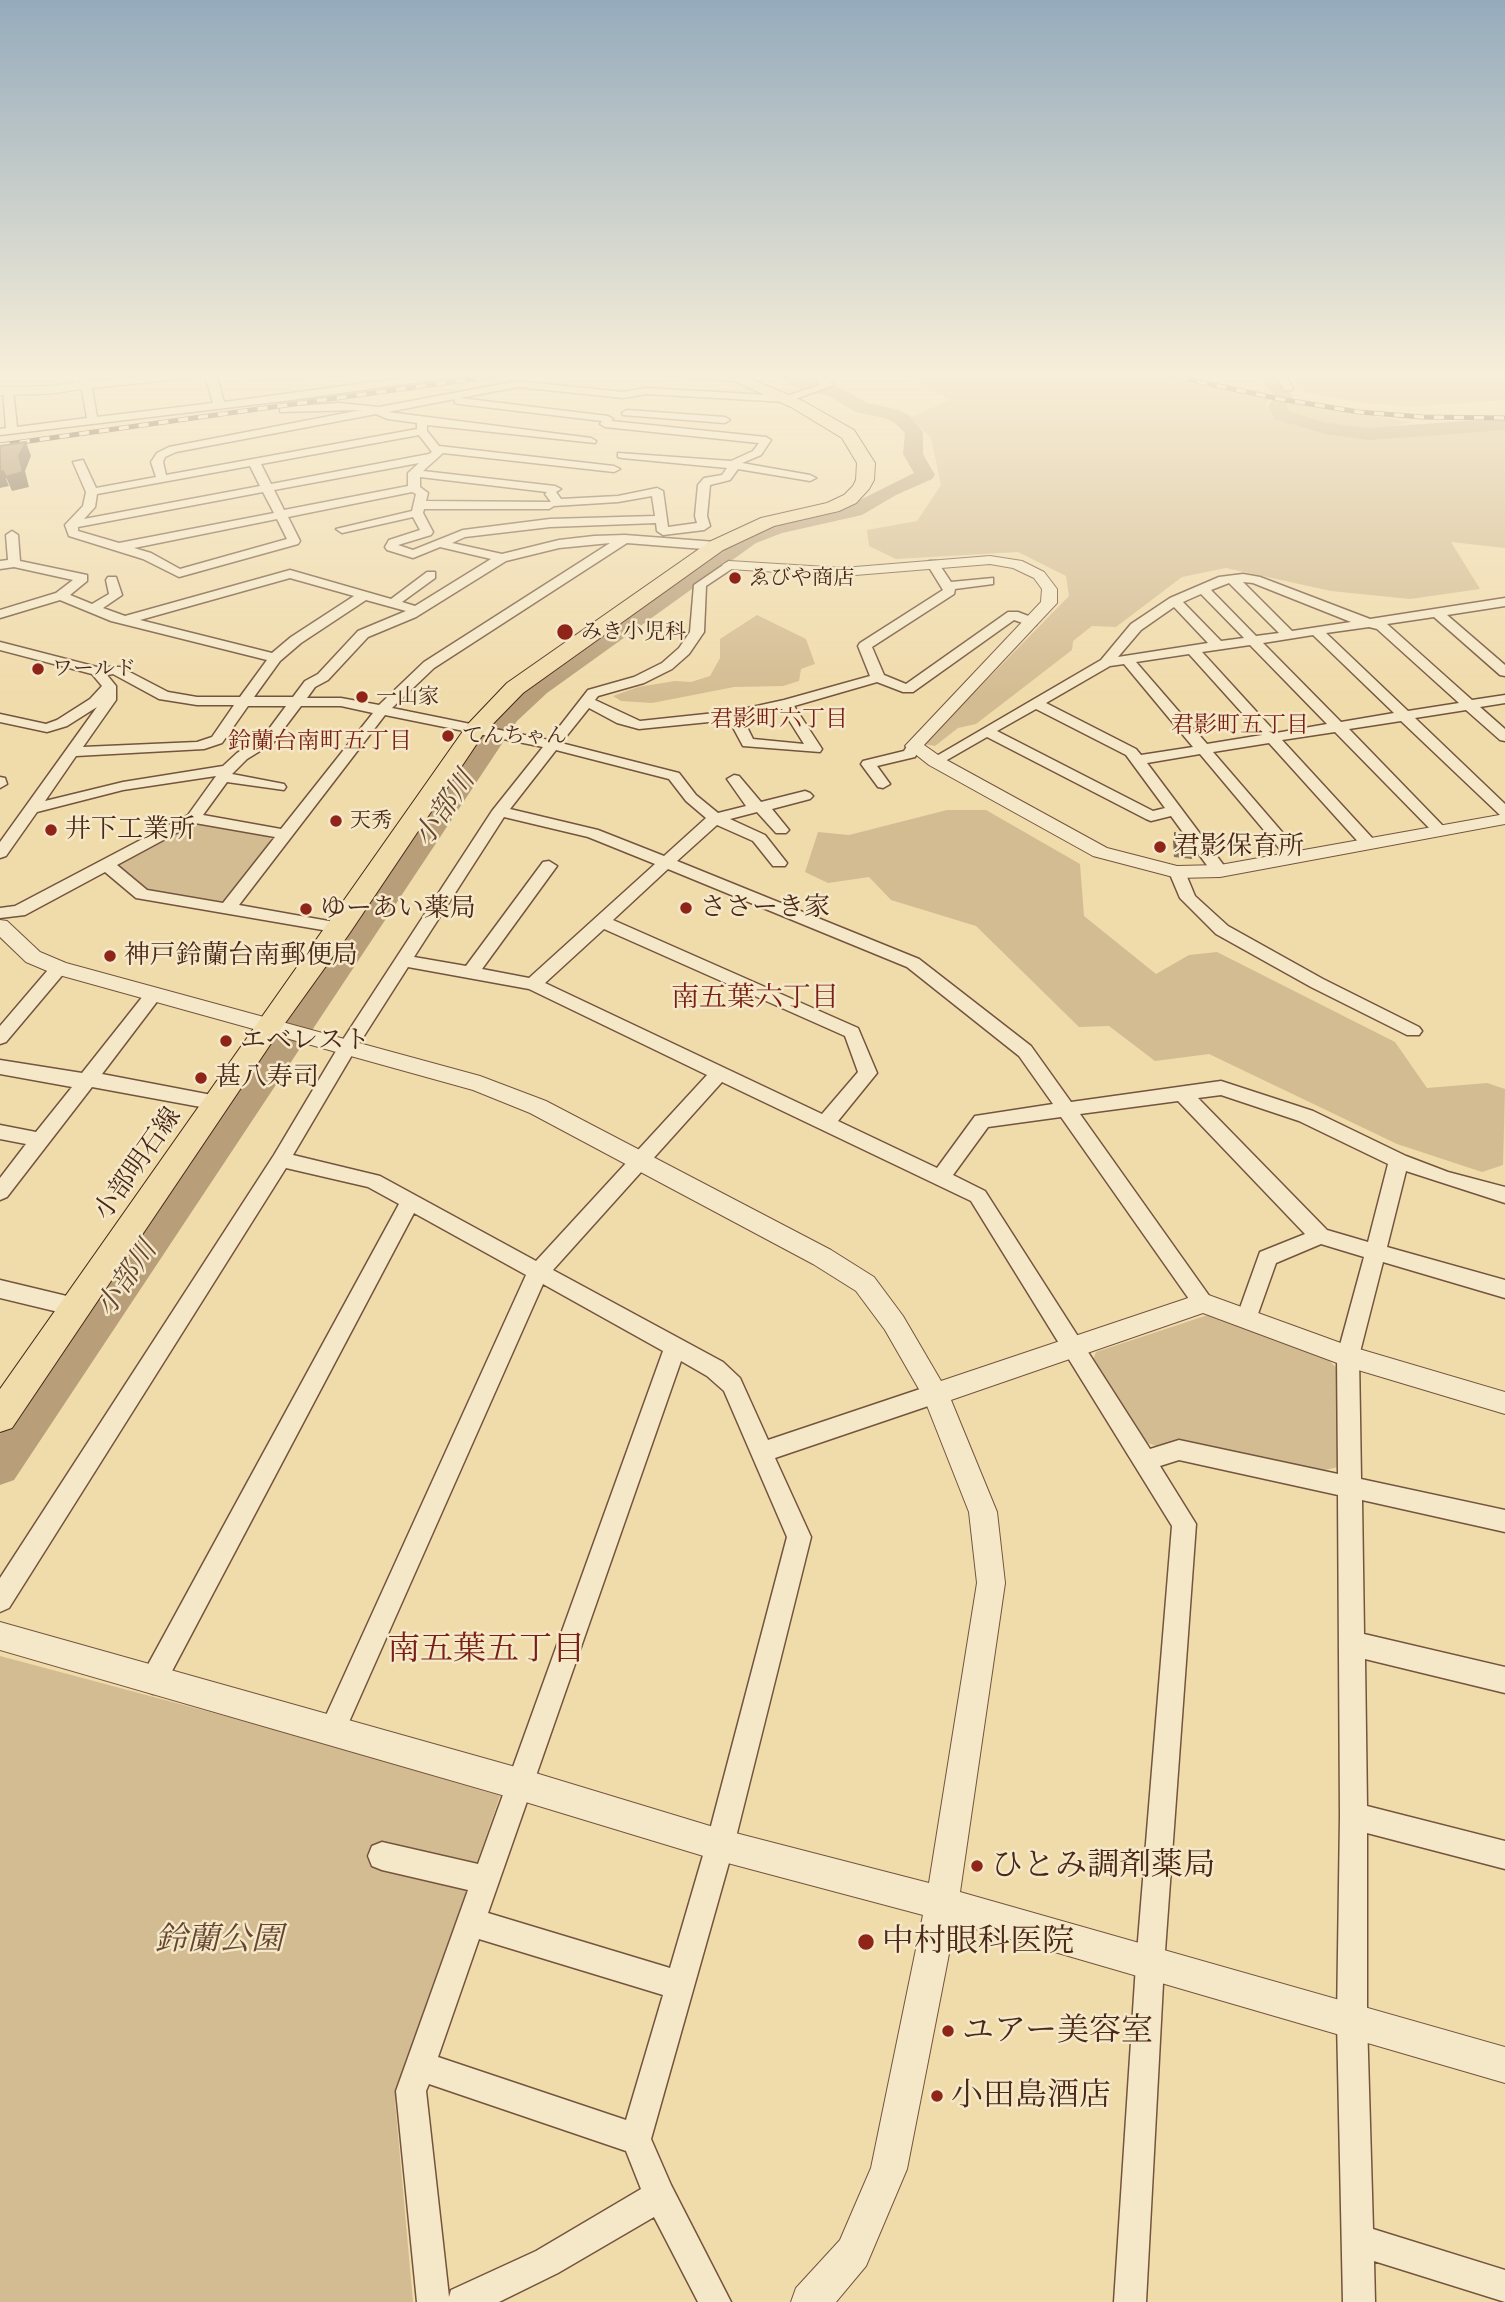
<!DOCTYPE html>
<meta charset="utf-8">
<style>
body{margin:0}
canvas{display:block;background:#f0dbab}
</style>
<canvas width="1505" height="2302"></canvas>
<script>
const c = document.querySelector('canvas').getContext('2d');
c.lineJoin = 'round';
function fillPath(path, color) {
  c.fillStyle = color;
  c.fill(path, 'evenodd');
}
function poly(rows) {
  const path = new Path2D();
  for (const r of rows) {
    path.moveTo(r[0], r[1]);
    for (let i = 2; i < r.length; i += 2) path.lineTo(r[i], r[i + 1]);
  }
  return path;
}
function stroke(path, color, width, dash) {
  c.strokeStyle = color;
  c.lineWidth = width;
  c.lineCap = dash ? 'butt' : 'round';
  c.setLineDash(dash || []);
  c.stroke(path);
}
function label(font, color, halo, rows, align = 'center') {
  c.font = font + ' "EB Garamond","Noto Serif JP",serif';
  c.lineWidth = 5;
  c.setLineDash([]);
  c.textBaseline = 'middle';
  c.strokeStyle = halo;
  c.fillStyle = color;
  for (const [text, x, y, turn = 0] of rows) {
    c.save();
    c.translate(x, y);
    c.rotate((+turn || 0) * Math.PI / 180);
    c.textAlign = isNaN(turn) ? turn : align;
    if (halo) c.strokeText(text, 0, 0);
    c.fillText(text, 0, 0);
    c.restore();
  }
}
const green = poly([
 [900,373,1147,373,1268,399,1266,405,1268,409,1286,419,1287,416,1283,408,1287,403,1412,422,1374,431,1378,437,1443,425,1505,422,1505,548,1451,542,1480,589,1410,599,1331,591,1226,568,1182,577,1116,627,1092,626,1073,641,1072,650,976,724,958,728,935,746,924,744,1069,596,1066,576,1018,552,896,559,869,546,867,530,917,521,941,485,931,438,910,417,950,400],
 [1288,373,1505,373,1505,400,1408,407,1356,402,1306,392],
 [757,615,806,639,815,664,801,669,799,681,783,686,734,687,652,703,621,701,613,696,638,687,675,681,691,682,710,676,720,658,720,639],
 [947,810,986,810,1080,864,1084,916,1156,974,1189,955,1217,952,1395,1042,1427,1088,1487,1083,1505,1089,1503,1165,1482,1172,1397,1144,1209,1054,1155,1061,1109,1026,1079,1027,976,926,891,900,869,877,828,883,805,872,818,832,849,835],
 [199,823,268,833,272,842,225,900,216,903,143,889,120,868,120,862,188,825],
 [1208,1315,1327,1359,1338,1369,1338,1467,1325,1470,1179,1441,1159,1447,1137,1439,1092,1363,1096,1352],
 [0,1656,285,1732,500,1796,395,2101,413,2302,0,2302]
]);
const river = poly([
 [773,373,795,373,808,380,841,388,867,403,896,409,909,415,923,432,923,454,935,475,932,479,896,495,862,515,782,533,756,543,547,693,517,721,14,1480,0,1485,0,1434,499,711,531,683,742,535,769,524,848,506,914,473,903,454,905,433,895,423,885,418,856,412,829,396,796,388,773,373],
 [1255,373,1273,373,1293,396,1286,406,1289,411,1327,423,1369,428,1505,418,1505,430,1369,440,1325,434,1275,419,1268,406,1275,396,1255,373]
]);
const minor = poly([
 [79,373,89,373,91,381,175,373,216,373,224,402,440,373,466,373,461,376,292,400,0,435,0,429,6,428,3,390,8,387,13,390,17,427,87,418,79,373],
 [205,376,213,403,97,417,92,388,205,376],
 [235,373,252,374,345,373,340,376,251,380,235,373],
 [666,373,707,373,732,375,737,378,732,381,671,376,666,373],
 [811,373,821,373,834,385,787,402,646,394,623,398,518,387,460,398,608,416,613,419,611,421,766,437,771,440,761,455,742,463,810,475,816,478,810,481,738,469,730,480,710,485,707,516,710,526,704,530,663,535,657,531,656,523,550,527,465,537,452,543,502,554,559,540,594,536,625,535,716,542,722,546,716,550,627,543,434,668,392,708,549,740,588,690,634,677,662,663,679,648,690,632,694,585,729,561,735,565,733,568,706,586,704,632,689,654,672,669,644,683,598,696,595,700,640,721,734,711,784,700,870,676,858,646,860,643,943,590,927,564,929,561,937,561,951,582,993,578,993,584,955,589,954,594,872,647,884,675,906,684,1008,612,1018,612,1036,619,1036,625,1031,626,1014,620,913,692,903,692,877,682,794,706,822,749,820,752,743,746,729,720,639,729,617,723,589,708,561,743,679,773,696,795,718,813,746,806,727,779,734,775,739,776,761,802,805,791,810,793,813,796,810,799,772,809,789,830,786,833,776,833,757,812,730,819,765,835,787,863,785,866,773,866,753,841,717,825,677,861,919,959,1031,1046,1071,1102,1221,1081,1313,1111,1406,1156,1448,1172,1505,1187,1505,1203,1406,1171,1387,1247,1505,1280,1505,1298,1383,1262,1359,1356,1361,1479,1505,1510,1505,1532,1362,1500,1364,1634,1505,1667,1505,1693,1365,1659,1367,1806,1505,1841,1505,1869,1367,1833,1367,2020,1373,2229,1505,2270,1505,2302,1374,2261,1375,2302,1343,2302,1337,2020,1340,1816,1338,1495,1179,1460,1160,1466,1196,1524,1164,1965,1146,2302,1114,2302,1136,1965,1172,1526,971,1201,722,1082,553,1270,723,1362,740,1378,768,1440,935,1384,943,1387,946,1394,943,1401,775,1458,811,1537,734,1845,651,2139,671,2185,731,2302,698,2302,654,2217,558,2273,499,2302,417,2302,396,2091,468,1890,382,1870,372,1866,368,1856,372,1846,382,1842,478,1864,663,1351,543,1284,341,1740,332,1744,323,1740,319,1731,323,1722,526,1275,414,1213,162,1690,153,1694,144,1690,140,1681,144,1672,399,1204,368,1187,286,1168,9,1608,0,1612,0,1578,274,1155,342,1041,492,811,543,747,385,715,239,905,340,923,346,924,348,928,346,932,340,933,142,899,136,898,105,872,25,915,0,918,0,908,15,906,188,815,216,776,123,790,37,812,6,856,0,858,0,842,97,707,67,726,47,732,0,722,0,714,46,724,57,720,90,699,102,686,92,674,0,650,0,642,97,667,120,667,168,692,197,697,240,697,267,660,111,621,60,600,0,618,0,610,56,593,73,580,14,567,0,569,0,561,8,560,6,535,12,531,18,535,20,561,87,575,87,581,70,595,92,604,109,594,106,580,108,577,116,577,122,595,103,608,125,616,290,570,391,599,427,572,435,572,435,578,402,602,415,606,491,559,440,547,413,558,387,550,385,547,389,540,420,530,413,517,342,533,336,529,412,511,416,494,412,492,288,517,300,541,298,544,179,577,143,559,69,536,65,525,83,506,86,492,73,462,83,460,96,488,156,477,151,462,157,453,169,447,361,410,280,412,280,408,284,407,339,403,379,407,518,381,623,392,646,388,786,396,820,385,811,373],
 [455,399,455,403,459,404,602,421,600,424,605,427,759,443,753,451,731,461,618,453,618,457,622,458,727,468,722,475,704,478,698,485,695,516,697,523,668,527,663,491,657,488,618,496,561,499,556,492,561,489,555,486,423,471,443,453,614,472,620,469,614,466,439,446,427,431,427,425,595,443,596,441,591,438,388,412,455,399],
 [376,414,388,419,417,423,417,429,166,475,163,462,165,457,176,452,376,414],
 [419,435,432,452,429,454,271,484,261,464,419,435],
 [419,463,408,473,408,486,284,510,274,490,419,463],
 [250,466,260,486,84,519,95,507,97,494,250,466],
 [420,477,547,492,545,494,551,502,426,501,428,493,420,487,420,477],
 [263,492,274,513,119,543,78,531,78,527,263,492],
 [652,496,655,516,550,519,463,530,413,550,398,545,431,535,433,532,423,513,424,509,549,509,554,506,618,502,652,496],
 [277,519,287,539,180,569,151,553,134,548,277,519],
 [610,543,424,662,379,705,341,698,307,698,315,687,328,680,368,637,416,617,506,561,559,548,610,543],
 [290,578,354,596,291,637,272,653,140,620,290,578],
 [366,600,406,611,358,631,318,674,305,681,293,697,254,697,280,661,301,643,366,600],
 [113,674,159,699,197,705,234,705,212,737,197,742,83,747,116,700,116,686,107,675,113,674],
 [248,706,286,706,263,737,237,753,223,766,123,782,45,801,76,756,204,749,222,743,248,706],
 [301,706,341,706,373,713,281,829,203,815,227,782,284,790,286,787,284,784,232,774,247,759,273,743,301,706],
 [782,709,804,744,753,739,742,717,782,709],
 [556,750,669,779,686,801,706,818,664,856,598,830,510,809,556,750],
 [504,817,588,837,655,864,529,978,482,969,557,866,549,861,543,862,466,966,414,957,504,817],
 [195,823,275,837,223,903,147,890,117,865,195,823],
 [668,869,907,967,1019,1056,1053,1104,975,1116,937,1168,838,1121,877,1073,858,1028,613,920,668,869],
 [604,929,845,1036,858,1072,822,1114,545,983,604,929],
 [408,967,529,989,707,1075,536,1261,380,1176,293,1155,355,1050,408,967],
 [1221,1095,1299,1121,1388,1164,1368,1242,1327,1230,1198,1098,1221,1095],
 [1178,1101,1305,1234,1260,1252,1236,1319,1240,1325,1247,1328,1254,1325,1276,1263,1321,1244,1364,1257,1337,1356,1338,1474,1179,1440,1150,1449,985,1191,953,1175,988,1127,1061,1117,1196,1309,1203,1312,1210,1309,1214,1303,1210,1297,1080,1114,1178,1101],
 [681,1361,707,1376,724,1391,787,1537,706,1845,670,1968,488,1913,681,1361],
 [479,1939,663,1995,626,2120,438,2057,479,1939],
 [429,2084,626,2151,641,2189,536,2251,451,2290,449,2297,426,2091,429,2084],
 [1274,373,1284,373,1293,388,1292,390,1284,390,1274,373],
 [627,410,725,417,730,420,725,423,623,415,622,413,627,410],
 [1243,574,1260,577,1370,619,1505,598,1505,606,1447,615,1505,665,1505,676,1500,675,1434,617,1387,624,1472,700,1505,695,1505,703,1480,707,1505,729,1505,741,1500,740,1466,710,1415,718,1505,804,1505,817,1500,815,1401,721,1349,729,1445,828,1448,831,1445,834,1435,834,1335,732,1282,740,1374,840,1376,843,1374,846,1362,846,1269,743,1213,752,1301,854,1303,857,1301,860,1295,862,1289,860,1200,754,1147,763,1228,871,1220,876,1214,875,1171,816,1151,821,1146,819,987,737,940,764,935,765,928,761,1101,660,1131,624,1170,598,1219,577,1243,574],
 [1243,582,1253,583,1351,622,1292,631,1243,582],
 [1229,583,1279,633,1256,636,1211,590,1229,583],
 [1201,594,1244,638,1221,641,1183,602,1201,594],
 [1174,607,1208,643,1118,657,1141,630,1174,607],
 [1369,627,1377,629,1459,703,1408,711,1326,633,1369,627],
 [1313,635,1394,713,1341,722,1263,643,1313,635],
 [1250,645,1327,724,1276,733,1202,652,1250,645],
 [1189,654,1262,735,1207,744,1136,662,1189,654],
 [1124,664,1193,747,1141,755,1136,749,1046,703,1110,666,1124,664],
 [1036,709,1126,755,1165,808,1153,811,997,731,1036,709],
 [914,742,921,746,915,757,877,766,890,784,883,788,878,787,861,764,863,761,904,751,909,743,914,742],
 [0,777,5,778,7,784,0,788,0,777],
 [1177,867,1185,872,1195,896,1228,926,1323,979,1419,1027,1422,1031,1419,1035,1407,1035,1311,987,1216,934,1180,898,1169,872,1177,867],
 [59,962,65,964,68,968,65,972,6,1042,0,1044,0,1026,53,964,59,962],
 [153,989,162,995,102,1074,217,1096,224,1098,226,1103,224,1108,217,1110,92,1087,7,1197,0,1200,0,1178,26,1144,0,1139,0,1125,36,1132,72,1087,0,1074,0,1060,82,1073,147,991,153,989],
 [0,1280,75,1298,82,1301,86,1307,82,1313,75,1316,0,1298,0,1280]
]);
const tertiary = poly([
 [86,381,90,382,90,388,49,394,0,395,0,387,49,386,86,381],
 [990,556,1022,561,1044,572,1057,589,1057,603,924,745,941,757,1107,848,1177,866,1220,865,1505,814,1505,824,1220,877,1177,878,1093,856,929,765,905,746,1041,602,1042,589,1034,578,1013,568,990,564,843,576,729,569,722,565,729,561,843,568,990,556],
 [0,920,7,921,40,952,66,963,480,1076,546,1101,831,1250,874,1277,903,1316,941,1381,1203,1293,1349,1346,1505,1392,1505,1414,1348,1367,1203,1313,951,1400,997,1512,1005,1583,960,1892,1505,2047,1505,2083,955,1923,907,2169,866,2266,836,2302,791,2302,796,2288,840,2240,871,2168,923,1915,720,1861,519,1800,0,1650,0,1622,519,1768,720,1829,929,1883,977,1583,969,1512,924,1398,885,1330,856,1291,813,1264,530,1113,473,1090,52,973,26,962,0,937,0,920]
]);
const primary = poly([
 [716,373,737,373,803,401,854,430,875,463,874,480,869,489,856,503,839,511,774,526,723,550,523,693,484,733,349,934,278,1033,12,1428,0,1432,0,1389,468,724,507,683,709,542,761,518,827,503,844,495,853,486,856,480,857,463,842,438,791,407,716,373]
]);
const rail = poly([
 [1158,373,1280,399,1359,412,1422,417,1505,418],
 [0,445,516,373]
]);
const wall = poly([
 [1175,833,1194,851,1192,859,1174,857,1173,841]
]);
const shadedWall = poly([
 [26,442,31,456,25,471,29,487,12,491,6,477,19,456],
 [3,471,9,486,0,488,0,472]
]);
const building = poly([
 [26,442,19,456,23,472,6,477,3,471,0,472,0,446,26,442],
 [1175,833,1189,834,1194,841,1194,851,1176,849,1175,833]
]);
const markers = [
 [735,578,7,"#8f2418"],
 [565,632,9,"#8f2418"],
 [38,669,7,"#8f2418"],
 [362,697,7,"#8f2418"],
 [448,736,7,"#8f2418"],
 [336,821,7,"#8f2418"],
 [51,830,7,"#8f2418"],
 [1160,847,7,"#8f2418"],
 [686,908,7,"#8f2418"],
 [306,909,7,"#8f2418"],
 [110,956,7,"#8f2418"],
 [226,1041,7,"#8f2418"],
 [201,1078,7,"#8f2418"],
 [977,1866,7,"#8f2418"],
 [866,1942,9,"#8f2418"],
 [948,2031,7,"#8f2418"],
 [937,2096,7,"#8f2418"]
];
const farPoinames = [
 ["ゑびや商店",749,578],
 ["みき小児科",581,632],
 ["ワールド",52,669],
 ["一山家",376,697],
 ["てんちゃん",462,736],
 ["天秀",350,821]
];
const farNeighbourhoodnames = [
 ["君影町六丁目",779,720],
 ["君影町五丁目",1240,726],
 ["鈴蘭台南町五丁目",320,742]
];
const poiNames = [
 ["井下工業所",65,830],
 ["君影保育所",1174,847],
 ["ささーき家",700,908],
 ["ゆーあい薬局",320,909],
 ["神戸鈴蘭台南郵便局",124,956],
 ["エベレスト",240,1041],
 ["甚八寿司",215,1078]
];
const streetNames = [
 ["小部明石線",138,1164,-55]
];
const waterNames = [
 ["小部川",445,809,-56],
 ["小部川",127,1279,-56]
];
const neighbourhoodNames = [
 ["南五葉六丁目",755,998]
];
const nearPoinames = [
 ["ひとみ調剤薬局",991,1866],
 ["中村眼科医院",882,1942],
 ["ユアー美容室",962,2031],
 ["小田島酒店",951,2096]
];
const nearParknames = [
 ["鈴蘭公園",219,1940]
];
const nearNeighbourhoodnames = [
 ["南五葉五丁目",486,1650]
];
fillPath(green, '#d4bc92');
fillPath(river, '#b89e79');
stroke(minor, '#74543e', 3);
stroke(tertiary, '#74543e', 2);
stroke(primary, '#4a2719', 2);
fillPath(minor, '#f5e8c8');
fillPath(tertiary, '#f5e8c8');
fillPath(primary, '#f0dbab');
stroke(rail, '#4a2719', 5);
stroke(rail, '#f5e8c8', 3.5, [10]);
fillPath(wall, '#8a7257');
fillPath(shadedWall, '#705d47');
fillPath(building, '#a08565');
stroke(building, '#705d47', 2);
const sky = c.createLinearGradient(0, 0, 0, 695);
sky.addColorStop(0, '#95abbc');
sky.addColorStop(0.54, '#f8efd9');
sky.addColorStop(1, '#f8efd900');
c.fillStyle = sky;
c.fillRect(0, 0, 1505, 695);
for (const [x, y, r, color] of markers) {
  const dot = new Path2D();
  dot.arc(x, y, r, 0, 2 * Math.PI);
  c.fillStyle = color;
  c.fill(dot);
  stroke(dot, '#f5e8c8', 2.5);
}
label('21px', '#4a2719', '#f5e8c8', farPoinames, 'left');
label('23px', '#7a1f14', '#f5e8c8', farNeighbourhoodnames);
label('26px', '#4a2719', '#f5e8c8', poiNames, 'left');
label('26px', '#4a2719', '#f5e8c8', streetNames);
label('italic 28px', '#664531', '#f5e8c8', waterNames);
label('28px', '#7a1f14', '#f5e8c8', neighbourhoodNames);
label('32px', '#4a2719', '#f5e8c8', nearPoinames, 'left');
label('italic 32px', '#664531', '#f5e8c8', nearParknames);
label('33px', '#7a1f14', '#f5e8c8', nearNeighbourhoodnames);
</script>
